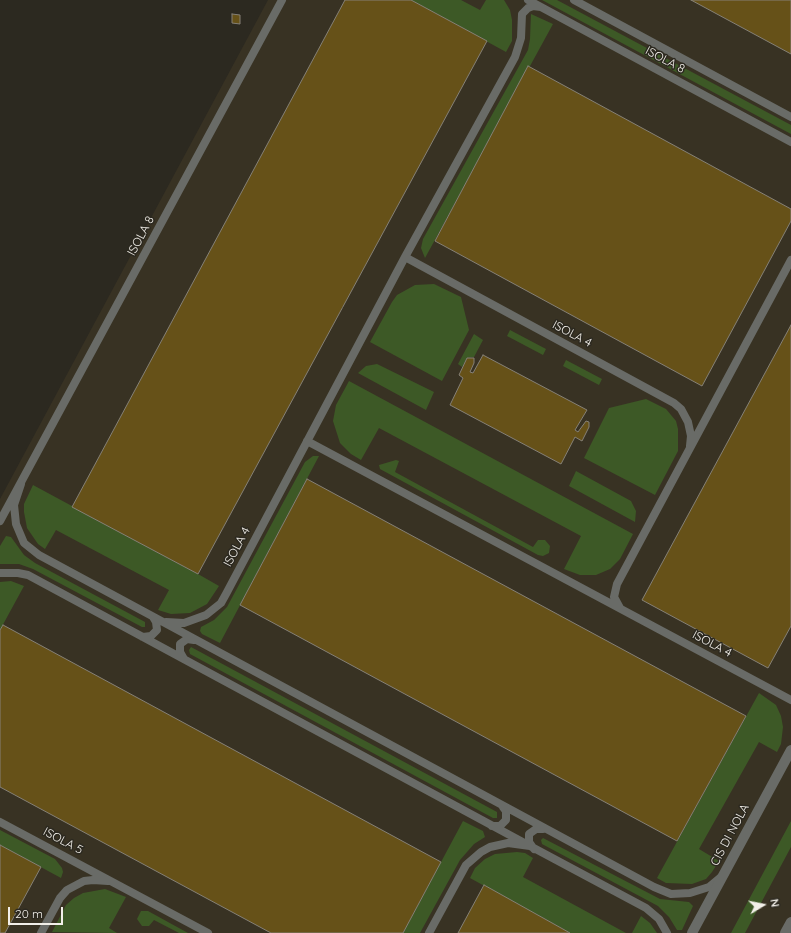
<!DOCTYPE html>
<style>
body{margin:0}
#map{position:relative;width:791px;height:933px;overflow:hidden;background:#2c2920;font-family:Quicksand,sans-serif}
canvas{display:block}
.north{position:absolute;left:743px;top:885px;width:40px;height:40px;-webkit-text-stroke:3px #2c2920;paint-order:stroke;rotate:80deg;font-size:11px;font-weight:700;line-height:16px;text-align:center;color:#f2efe9}
.north::after{content:'';display:block;margin:auto;width:14px;height:18px;background:#f2efe9;clip-path:polygon(50% 0,100% 100%,50% 72%,0 100%)}
.scale{position:absolute;left:8px;top:907px;width:55px;height:18px;box-sizing:border-box;border:2px solid #f2efe9;border-top:0;padding-left:5px;font-size:12px;line-height:14px;white-space:nowrap;color:#f2efe9;-webkit-text-stroke:3px #2c2920;paint-order:stroke}
</style>
<div id="map">
<canvas width="791" height="933"></canvas>
<div class="north">N</div>
<div class="scale">20 m</div>
</div>
<script>
const c = document.querySelector('canvas').getContext('2d');
c.lineJoin = 'round';
function fillPath(path, color) {
  c.fillStyle = color;
  c.fill(path, 'evenodd');
}
function poly(rows) {
  const path = new Path2D();
  for (const r of rows) {
    path.moveTo(r[0], r[1]);
    for (let i = 2; i < r.length; i += 2) path.lineTo(r[i], r[i + 1]);
  }
  return path;
}
function stroke(path, color, width, dash) {
  c.strokeStyle = color;
  c.lineWidth = width;
  c.lineCap = dash ? 'butt' : 'round';
  c.setLineDash(dash || []);
  c.stroke(path);
}
function label(font, color, halo, rows, align = 'center') {
  c.font = font + ' Quicksand,sans-serif';
  c.lineWidth = 3;
  c.setLineDash([]);
  c.textBaseline = 'middle';
  c.strokeStyle = halo;
  c.fillStyle = color;
  for (const [text, x, y, turn = 0] of rows) {
    c.save();
    c.translate(x, y);
    c.rotate((+turn || 0) * Math.PI / 180);
    c.textAlign = isNaN(turn) ? turn : align;
    if (halo) c.strokeText(text, 0, 0);
    c.fillText(text, 0, 0);
    c.restore();
  }
}
const built = poly([
 [268,0,791,0,791,933,0,933,0,499]
]);
const green = poly([
 [411,0,461,0,480,10,486,0,504,0,510,10,512,20,512,41,506,52],
 [542,0,557,0,791,125,791,134],
 [531,14,553,24,425,258,421,248,423,239,528,50,530,39],
 [434,284,461,297,469,330,442,381,370,342,392,302,397,295,415,285],
 [510,330,546,349,543,355,507,336],
 [474,334,483,340,474,357,467,358,462,367,458,364],
 [566,360,602,379,599,385,563,366],
 [377,364,434,392,426,410,358,373,366,366],
 [349,381,633,534,620,559,610,569,596,575,580,575,564,569,581,536,379,428,361,460,351,454,340,443,333,421,336,405],
 [646,399,666,409,676,421,678,429,678,451,655,495,584,458,609,408],
 [313,456,319,456,220,643,202,634,200,631,201,627,214,620,227,607,305,462],
 [396,460,399,461,395,472,533,547,538,540,545,540,550,546,549,553,543,556,538,555,380,469,379,465],
 [576,471,631,501,636,511,635,522,569,486],
 [33,485,198,574,219,586,207,604,190,613,171,614,158,610,169,590,56,530,45,549,38,544,27,528,24,512,24,504],
 [6,536,11,537,24,555,35,563,145,622,145,627,142,627,33,569,19,564,0,564,0,546],
 [11,581,24,586,0,630,0,582],
 [191,647,497,812,497,818,493,818,190,654,189,650],
 [759,693,776,705,781,716,783,727,781,744,777,752,759,742,699,849,719,861,712,872,706,879,692,884,666,883,657,878],
 [463,821,483,831,485,837,474,844,460,860,420,933,403,933],
 [791,821,791,847,745,933,731,933],
 [0,830,55,859,62,868,63,872,61,878,0,845],
 [543,838,660,899,689,902,693,906,682,930,677,930,669,917,658,906,542,844,541,840],
 [517,852,525,853,533,858,523,877,626,933,570,933,470,878,475,868,485,859,495,854],
 [105,889,126,897,109,928,117,933,52,932,66,905,74,898,83,893],
 [141,911,148,911,188,933,179,933,154,920,149,926,142,926,137,919],
 [641,916,650,923,657,933,632,933]
]);
const building = poly([
 [345,0,411,0,487,41,198,574,72,507,345,0],
 [691,0,791,0,791,54,691,0],
 [232,14,240,15,240,24,232,23,232,14],
 [528,66,791,209,791,221,702,386,435,241,528,66],
 [791,325,791,626,768,668,642,600,791,325],
 [483,355,587,410,575,430,578,432,586,421,589,422,589,427,582,441,575,437,561,464,450,405,463,378,459,375,467,358,474,358,474,363,470,372,473,373,483,355],
 [307,479,746,716,677,841,240,605,307,479],
 [3,625,441,862,403,933,271,933,0,787,0,630,3,625],
 [0,845,41,867,5,933,0,933,0,845],
 [484,885,570,933,458,933,484,885]
]);
const lane = poly([
 [528,0,791,142],
 [574,0,791,117],
 [405,257,674,403,681,409,688,422,691,436,690,446],
 [307,441,791,700],
 [21,484,14,505,16,524,24,543,39,555,654,887,671,894,690,893,709,887,721,877],
 [0,521,282,0],
 [0,573,18,573,28,575,530,846],
 [620,608,614,597,617,584,791,260],
 [166,622,184,623,206,615,221,603,226,594,405,257,515,57,521,38,522,14,528,8,533,6,541,7],
 [143,637,151,636,157,630,156,622,153,617],
 [184,659,180,652,180,644,187,639,194,640],
 [0,822,208,933],
 [492,826,500,826,506,820,506,811,503,807],
 [534,849,529,842,529,834,536,829,543,829],
 [41,933,60,898,67,890,84,881,93,880,108,881],
 [429,933,466,865,481,852,490,847,508,843,530,846,646,908,659,919,667,933]
]);
const street = poly([
 [692,933,791,750],
 [785,933,791,922]
]);
const streetNames = [
 ["ISOLA 8",665,60,28],
 ["ISOLA 8",141,236,-62],
 ["ISOLA 4",572,334,28],
 ["ISOLA 4",237,547,-62],
 ["ISOLA 4",712,644,28],
 ["CIS DI NOLA",730,835,-62],
 ["ISOLA 5",63,841,28]
];
fillPath(built, '#383223');
fillPath(green, '#3d5926');
fillPath(building, '#665118');
stroke(building, '#858076', 1);
stroke(lane, '#696b67', 8);
stroke(street, '#696b67', 10);
label('12px', '#f2efe9', '#2c2920', streetNames);
</script>
